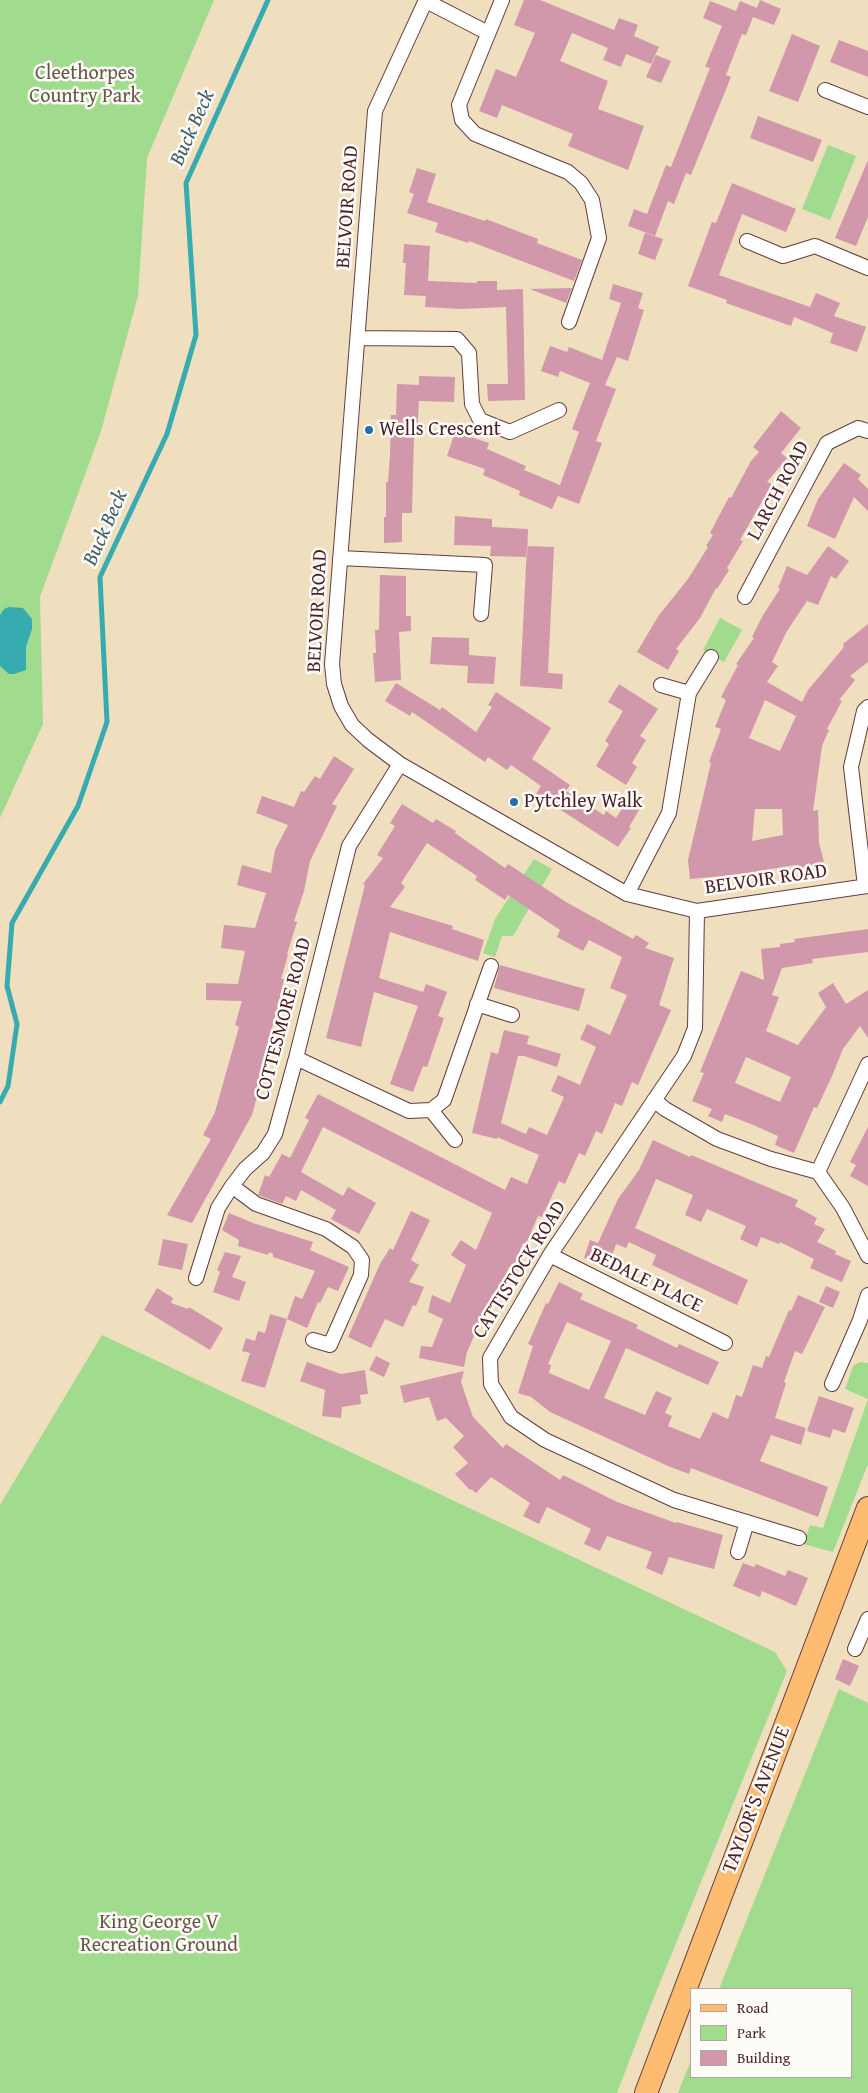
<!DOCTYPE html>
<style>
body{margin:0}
#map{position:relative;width:868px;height:2093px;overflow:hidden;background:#efdfbf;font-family:"Gentium Book Plus",serif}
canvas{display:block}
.legend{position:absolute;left:690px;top:1988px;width:162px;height:90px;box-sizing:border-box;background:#fdfcf7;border:1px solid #b5a4a5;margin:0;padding:6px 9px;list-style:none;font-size:15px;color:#4a1f2b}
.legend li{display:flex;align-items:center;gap:10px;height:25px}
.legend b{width:25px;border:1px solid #b5a4a5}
</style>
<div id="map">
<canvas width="868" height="2093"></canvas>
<ul class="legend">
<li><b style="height:6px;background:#fdbc6f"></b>Road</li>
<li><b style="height:14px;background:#a0db8e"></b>Park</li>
<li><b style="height:14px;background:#d197aa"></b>Building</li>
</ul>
</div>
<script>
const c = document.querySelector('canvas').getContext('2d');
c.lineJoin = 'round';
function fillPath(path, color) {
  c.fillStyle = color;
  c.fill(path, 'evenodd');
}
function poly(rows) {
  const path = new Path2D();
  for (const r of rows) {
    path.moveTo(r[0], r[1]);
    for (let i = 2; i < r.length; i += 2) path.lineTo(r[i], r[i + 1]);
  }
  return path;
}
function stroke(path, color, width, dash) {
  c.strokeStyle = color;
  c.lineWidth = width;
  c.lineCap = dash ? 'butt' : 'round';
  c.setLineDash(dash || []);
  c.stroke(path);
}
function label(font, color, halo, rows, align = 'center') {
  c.font = font + ' "Gentium Book Plus",serif';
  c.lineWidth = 5;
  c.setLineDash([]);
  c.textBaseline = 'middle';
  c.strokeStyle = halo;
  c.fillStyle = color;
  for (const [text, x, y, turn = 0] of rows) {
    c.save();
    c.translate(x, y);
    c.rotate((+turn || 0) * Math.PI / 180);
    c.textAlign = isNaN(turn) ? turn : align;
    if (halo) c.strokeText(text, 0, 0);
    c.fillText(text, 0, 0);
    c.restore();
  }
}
const green = poly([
 [0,0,214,0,147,158,138,296,101,431,40,597,43,724,0,818],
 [828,145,856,156,830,220,802,209],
 [720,618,742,630,724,662,703,650],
 [534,859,552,869,513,936,502,936,495,957,483,953,495,919],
 [102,1335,775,1652,787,1671,648,2012,617,2093,0,2093,0,1505],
 [859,1362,868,1363,868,1464,833,1552,803,1544,810,1525,823,1528,868,1399,845,1389,853,1366],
 [839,1689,868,1703,868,2093,678,2093,692,2058,692,2077,852,2077,852,1989,719,1989]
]);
const water = poly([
 [9,607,23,608,32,619,32,629,26,647,26,670,14,674,9,674,0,666,0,615,4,609]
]);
const stream = poly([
 [0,1102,8,1086,17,1024,7,986,12,923,78,806,107,722,100,577,167,434,196,335,186,183,268,0]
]);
const building = poly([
 [524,0,540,0,614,30,619,18,638,25,634,36,659,47,651,64,626,54,621,67,603,60,608,48,572,33,560,61,608,81,598,109,644,126,628,170,568,146,573,134,502,105,497,118,479,111,496,69,516,77,535,33,514,25],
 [760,0,781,9,774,25,753,17,746,35,742,34,726,75,731,77,691,175,686,173,674,204,668,201,655,236,628,226,634,209,647,214,666,165,671,167,710,68,705,67,722,26,703,18,710,1,736,11,740,1,757,8],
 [792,34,820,46,798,102,769,91],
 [839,40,868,51,868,77,830,62],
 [656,55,671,61,661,83,646,77],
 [758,116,822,140,813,162,750,138],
 [868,160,868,217,856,246,835,238],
 [417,168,436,174,427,202,485,221,486,219,538,239,537,243,582,260,574,281,469,241,468,243,435,232,438,223,407,213,414,194,409,192],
 [732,183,796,209,786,232,742,214,719,275,810,307,816,293,840,303,834,316,866,327,857,352,830,343,833,333,794,317,791,326,726,303,727,300,688,286,712,222,716,223],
 [645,233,663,239,655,260,638,254],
 [404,244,430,246,428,281,477,283,477,281,497,281,497,290,523,289,525,400,488,401,487,384,508,384,506,307,461,309,425,307,426,296,404,295,406,263,403,263],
 [613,284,643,293,638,308,644,310,628,361,617,357,605,385,616,389,596,441,602,443,579,504,558,496,552,509,519,495,520,491,483,475,485,469,447,456,455,432,489,443,487,449,526,466,524,470,560,485,579,432,572,429,590,383,560,371,558,377,541,371,550,346,567,352,569,347,602,360,621,303,609,299],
 [572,288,566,303,530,289],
 [419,376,455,377,454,402,419,401,417,435,414,435,412,513,402,513,402,542,384,543,384,517,386,517,386,482,388,482,390,455,391,415,396,415,397,384,419,385],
 [781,411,801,428,781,453,787,458,767,482,772,484,740,540,743,541,727,568,729,570,717,589,716,588,700,618,676,649,679,651,668,670,637,652,659,615,688,579,708,547,706,546,713,535,710,533,729,497,731,498,751,461,759,452,753,447],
 [844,463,861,475,858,479,868,489,868,511,854,497,835,539,807,526,818,499],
 [455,516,492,519,492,527,528,529,527,557,490,556,491,546,454,545],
 [527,546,554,547,548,673,563,674,562,689,520,686],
 [828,546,849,561,836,579,831,576,818,605,807,601,787,631,772,662,778,666,767,682,802,702,808,690,844,647,843,644,868,624,868,662,850,676,855,680,839,700,842,701,827,729,829,730,822,746,813,811,818,810,819,843,824,862,796,869,795,865,735,875,690,879,688,860,711,763,709,762,721,729,715,727,726,700,721,697,738,665,736,664,754,638,752,637,763,615,780,589,778,588,787,566,807,575],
 [765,700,796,716,780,751,749,738],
 [755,809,782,809,783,835,752,841],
 [380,575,406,576,406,616,411,616,411,631,399,632,401,680,375,682,373,653,376,653,375,630,379,630],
 [432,637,469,638,469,655,496,657,494,684,467,683,468,666,430,664],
 [396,683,440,710,442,707,476,732,492,707,488,705,496,692,551,728,532,759,570,785,566,791,604,815,606,811,616,818,630,797,642,805,629,827,631,828,618,847,536,794,541,786,511,765,507,770,488,757,485,762,412,712,410,716,385,701],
 [619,684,658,709,640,736,646,740,632,763,637,767,626,785,596,766,609,744,605,741,623,711,608,702],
 [334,756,354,769,332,804,337,806,310,861,304,891,294,921,297,922,287,954,288,955,281,979,284,979,277,1010,264,1056,268,1057,252,1115,192,1223,167,1215,211,1139,203,1135,215,1112,239,1027,235,1025,242,1001,206,1000,206,983,238,984,245,951,221,948,224,925,255,928,266,893,237,885,242,865,271,873,275,850,288,825,256,813,262,796,294,807,301,791,304,792,315,776,320,779],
 [402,804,433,823,436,819,456,831,455,833,505,868,508,864,566,902,633,939,636,935,649,943,645,948,674,958,659,1005,671,1010,638,1085,632,1082,622,1106,615,1103,602,1134,596,1131,585,1156,579,1153,565,1184,559,1181,542,1217,538,1216,526,1244,523,1243,513,1268,509,1267,496,1297,492,1295,467,1352,464,1367,419,1358,421,1346,432,1347,443,1319,428,1312,432,1295,450,1303,466,1265,451,1255,461,1240,476,1250,492,1213,323,1127,301,1172,343,1196,348,1187,376,1203,359,1234,331,1219,336,1210,301,1190,296,1201,286,1196,282,1204,258,1195,265,1175,269,1177,282,1154,290,1158,309,1120,305,1118,318,1094,505,1190,511,1177,527,1184,539,1155,497,1137,497,1139,472,1133,491,1052,498,1054,504,1030,529,1036,527,1044,561,1054,557,1067,524,1056,518,1056,501,1123,526,1134,529,1127,547,1135,564,1097,551,1091,558,1075,580,1085,596,1047,580,1039,587,1024,610,1035,627,995,610,988,622,957,589,940,583,951,557,937,560,930,508,895,505,900,475,880,477,876,427,843,401,883,405,887,390,907,453,926,452,929,484,940,478,961,390,932,379,978,423,992,426,984,447,992,438,1016,444,1018,427,1067,423,1066,413,1092,390,1084,418,1006,374,992,361,1047,326,1038,365,885,363,884,383,858,377,855,395,826,390,823],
 [868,929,868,952,812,959,813,963,782,968,772,995,779,997,766,1031,798,1045,826,1007,818,993,833,983,846,1004,868,990,868,1038,860,1026,843,1049,832,1076,817,1108,814,1107,794,1153,775,1145,778,1136,751,1124,725,1114,722,1122,708,1116,712,1109,692,1101,704,1073,700,1072,741,971,764,980,761,949,780,947,780,944,795,942,794,939],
 [746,1057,791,1077,780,1102,735,1083],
 [500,965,585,989,579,1011,494,988],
 [868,1127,868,1186,850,1176,856,1165,850,1162],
 [653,1140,690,1157,691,1155,798,1200,795,1206,817,1218,814,1224,825,1229,817,1242,836,1251,835,1254,851,1261,842,1282,810,1268,814,1259,780,1242,779,1244,761,1237,757,1247,740,1239,746,1226,707,1209,701,1222,685,1215,693,1195,656,1179,635,1228,748,1280,737,1305,652,1265,656,1255,629,1242,626,1248,616,1244,609,1266,584,1258,590,1240,598,1243,618,1199,639,1170],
 [411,1211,430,1220,411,1260,419,1265,409,1282,424,1287,416,1306,413,1305,403,1327,385,1319,371,1348,348,1337,380,1264,390,1248,393,1250],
 [229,1213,253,1223,313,1242,310,1250,349,1267,338,1291,328,1287,320,1303,318,1302,307,1328,287,1319,265,1388,241,1381,250,1353,242,1351,246,1338,255,1341,258,1331,265,1333,270,1314,287,1319,295,1296,302,1299,315,1271,273,1257,273,1254,269,1252,268,1255,238,1246,239,1240,222,1230],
 [163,1239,188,1244,182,1270,158,1265],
 [225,1252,241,1256,232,1277,246,1282,239,1301,213,1292,220,1272,217,1270],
 [559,1282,583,1294,580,1299,638,1325,636,1328,677,1348,679,1344,719,1362,708,1385,626,1348,604,1398,645,1415,656,1391,672,1398,665,1413,672,1416,668,1426,700,1439,713,1412,728,1419,736,1395,742,1397,753,1365,762,1368,766,1356,769,1357,789,1310,791,1311,798,1295,825,1307,802,1354,795,1351,784,1382,786,1383,775,1418,806,1428,801,1445,771,1435,760,1461,828,1487,818,1517,691,1468,689,1474,668,1466,550,1412,531,1397,518,1393,533,1346,528,1344,546,1303,548,1304],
 [567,1322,611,1341,589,1390,549,1373,551,1365,548,1364],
 [826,1286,840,1292,833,1308,819,1302],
 [157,1288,173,1298,171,1303,188,1309,189,1307,223,1328,210,1350,144,1310],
 [376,1356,390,1363,384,1377,369,1370],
 [307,1362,341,1374,365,1370,368,1394,360,1395,361,1404,342,1407,341,1418,322,1416,325,1390,300,1381],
 [464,1371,461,1382,473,1417,503,1448,506,1444,560,1480,563,1475,617,1502,676,1523,677,1522,723,1535,714,1569,669,1557,662,1575,646,1568,652,1552,607,1536,600,1551,584,1544,591,1529,547,1507,539,1524,523,1516,530,1503,491,1477,476,1493,471,1489,470,1490,455,1474,468,1463,453,1447,464,1436,446,1418,437,1421,429,1397,404,1403,400,1386],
 [819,1396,854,1408,845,1433,833,1429,830,1438,807,1431],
 [743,1563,754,1567,756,1564,785,1576,788,1570,808,1578,796,1606,762,1591,760,1597,733,1586],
 [843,1659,859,1666,850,1686,835,1679]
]);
const minor = poly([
 [426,0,375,111,332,664,334,684,341,706,352,725,368,740,400,764,627,894,697,911,868,886],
 [502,0,459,105,462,120,475,134,568,172,581,183,592,200,599,238,569,322],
 [426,1,488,33],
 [825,90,868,107],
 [747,241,783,256,815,246,868,268],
 [358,338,457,339,469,353,472,404,480,420,510,432,559,410],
 [340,558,485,565,481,614],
 [745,597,827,443,858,428,868,431],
 [661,685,689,693],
 [865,886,851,767,864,711,868,707],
 [627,894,669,813,689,693,711,657],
 [697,911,695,1028,684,1056,550,1255,490,1358,491,1384,511,1417,545,1440,674,1500,799,1538],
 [477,1004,512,1015],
 [296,1058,409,1111,431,1110,444,1100,491,966],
 [654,1100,665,1109,717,1139,771,1159,818,1172,843,1208,868,1256],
 [431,1110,455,1140],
 [818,1172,868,1064],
 [232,1186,256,1204,326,1229,353,1247,362,1260,361,1275,330,1345,313,1340],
 [550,1255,725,1343],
 [196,1278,218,1208,232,1186,245,1169,263,1153,275,1134,296,1058,349,846,400,764],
 [832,1384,860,1320,868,1295],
 [738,1552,747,1522],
 [855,1649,868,1619]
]);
const primary = poly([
 [646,2093,868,1508]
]);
const markers = [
 [369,430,5,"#1f6fb2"],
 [514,802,5,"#1f6fb2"]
];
const parkNames = [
 ["Cleethorpes",85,74],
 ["Country Park",85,97],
 ["King George V",159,1923],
 ["Recreation Ground",159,1946]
];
const streetNames = [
 ["BELVOIR ROAD",348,207,-86],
 ["LARCH ROAD",779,491,-62],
 ["BELVOIR ROAD",318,611,-87],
 ["BELVOIR ROAD",766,880,-8],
 ["COTTESMORE ROAD",284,1019,-75],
 ["CATTISTOCK ROAD",520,1270,-58],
 ["BEDALE PLACE",646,1281,26],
 ["TAYLOR'S AVENUE",757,1800,-69]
];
const poiNames = [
 ["Wells Crescent",379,430],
 ["Pytchley Walk",524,802]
];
const waterNames = [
 ["Buck Beck",193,128,-66],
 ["Buck Beck",106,528,-66]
];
fillPath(green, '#a0db8e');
fillPath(water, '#38abb1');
stroke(stream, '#38abb1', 5);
fillPath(building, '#d197aa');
stroke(minor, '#633c41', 16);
stroke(primary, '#633c41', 24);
stroke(minor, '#fff', 14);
stroke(primary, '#fdbc6f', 22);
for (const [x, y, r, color] of markers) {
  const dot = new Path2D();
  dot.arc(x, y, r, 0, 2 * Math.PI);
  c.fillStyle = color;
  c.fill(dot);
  stroke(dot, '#fdfcf7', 2);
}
label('20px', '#645749', '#fdfcf7', parkNames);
label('20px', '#4a1f2b', '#fdfcf7', streetNames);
label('20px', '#4a1f2b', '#fdfcf7', poiNames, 'left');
label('italic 21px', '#425e67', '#fdfcf7', waterNames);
</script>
